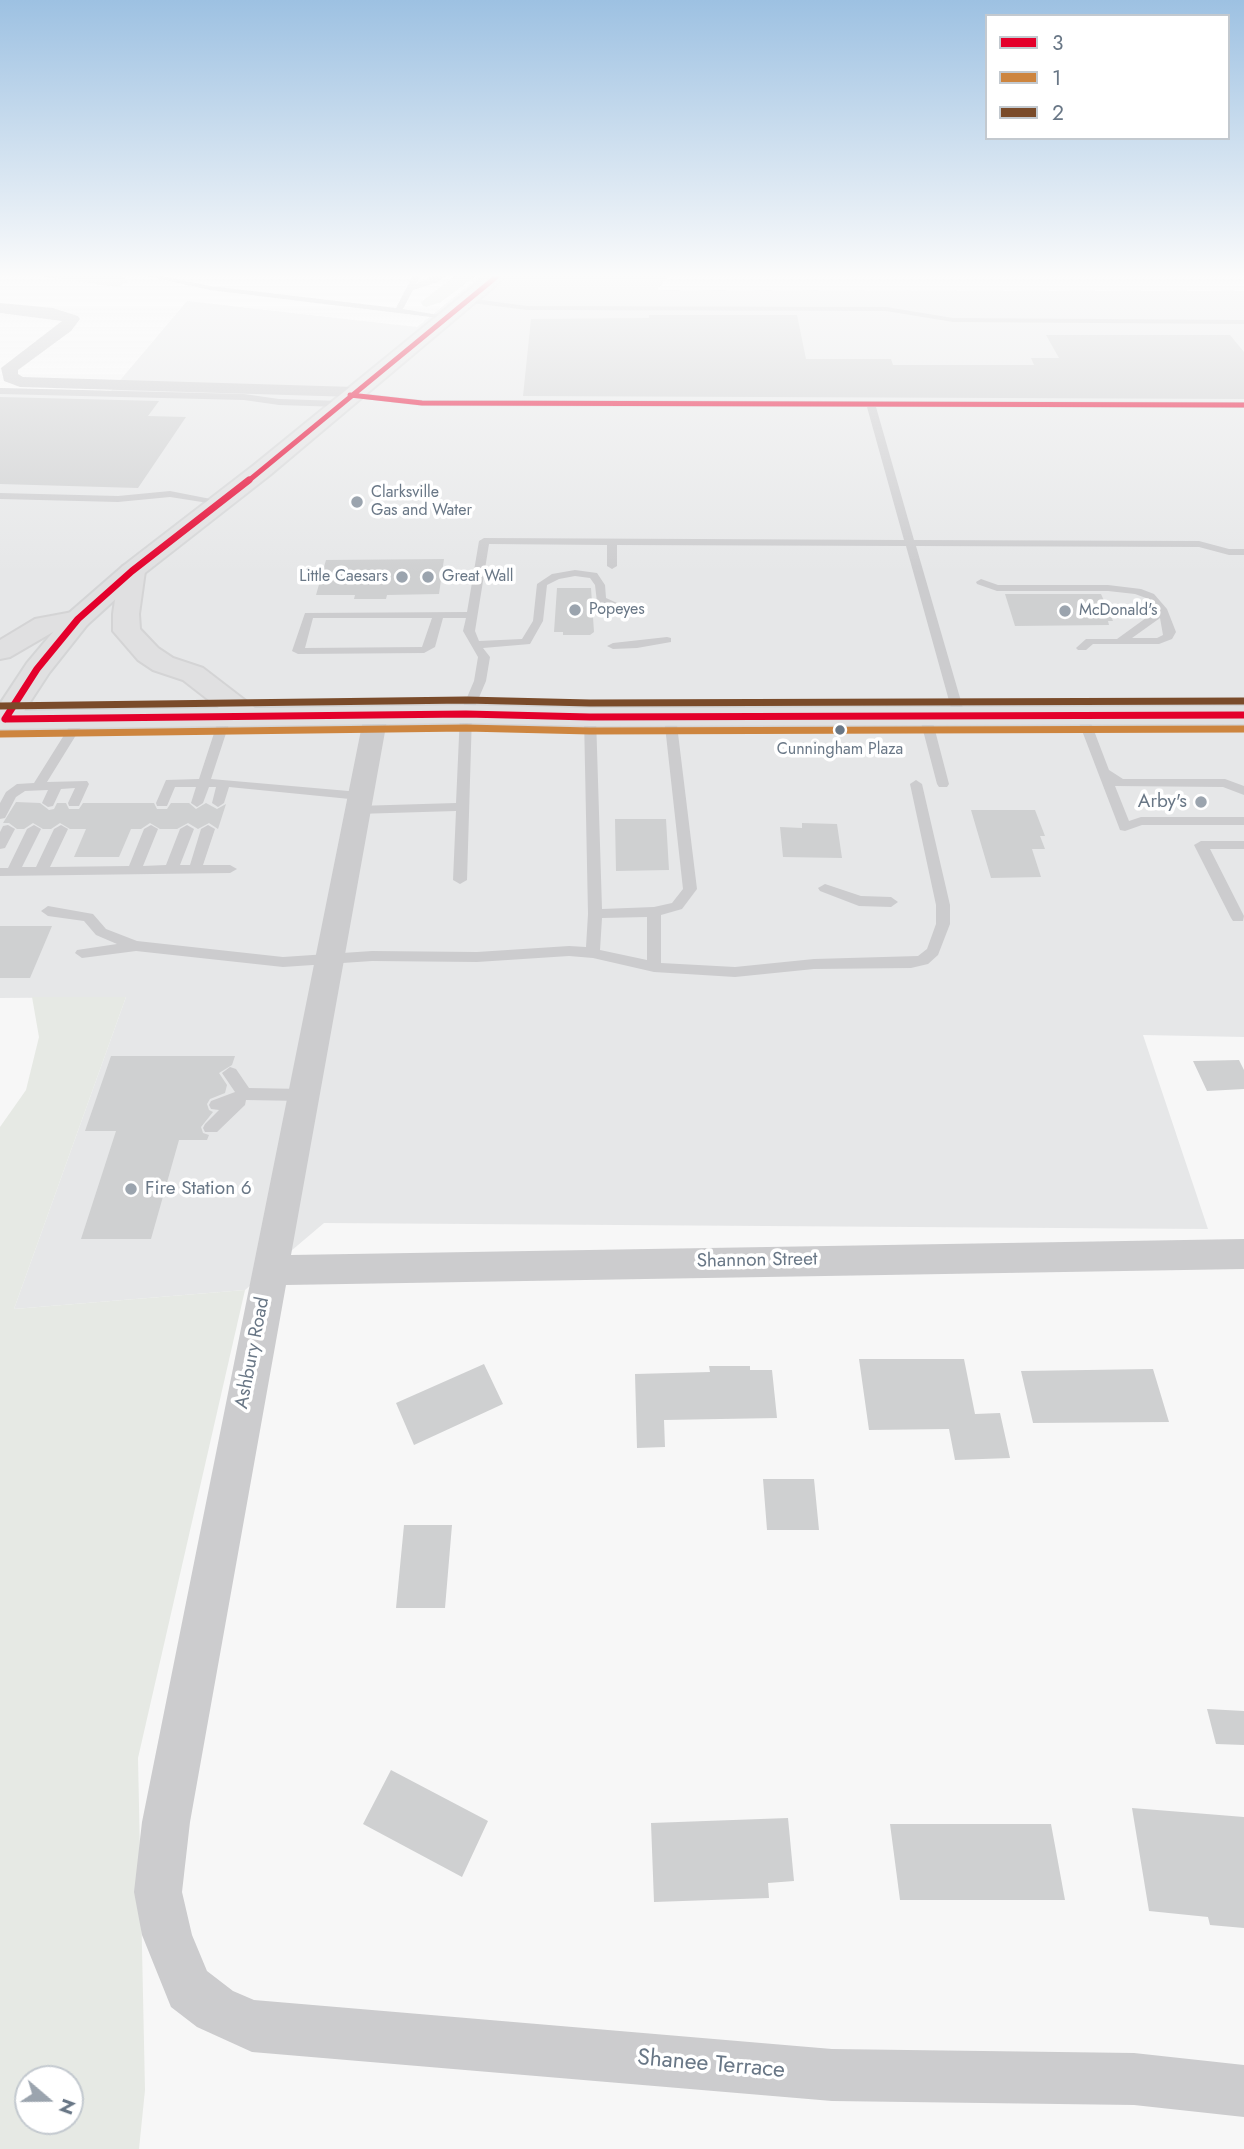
<!DOCTYPE html>
<style>
body{margin:0}
#map{position:relative;width:1244px;height:2149px;overflow:hidden;background:#f7f7f7;font-family:Jost,sans-serif}
canvas{display:block}
.legend{position:absolute;left:985px;top:14px;width:245px;height:126px;box-sizing:border-box;background:#fff;border:2px solid #c3c9cf;margin:0;padding:9px 12px;list-style:none;font-size:21px;color:#697786}
.legend li{display:flex;align-items:center;gap:14px;height:35px}
.legend b{width:35px;border:2px solid #c3c9cf}
.north{position:absolute;left:14px;top:2065px;width:70px;height:70px;box-sizing:border-box;background:#fff;border:2px solid #c3c9cf;border-radius:50%;rotate:110deg;font-size:19px;font-weight:700;line-height:28px;text-align:center;color:#697786}
.north::after{content:'';display:block;margin:auto;width:24px;height:32px;background:#9ba4ae;clip-path:polygon(50% 0,100% 100%,50% 72%,0 100%)}
</style>
<div id="map">
<canvas width="1244" height="2149"></canvas>
<ul class="legend">
<li><b style="height:9px;background:#e4002b"></b>3</li>
<li><b style="height:9px;background:#cd853f"></b>1</li>
<li><b style="height:9px;background:#7a4b2a"></b>2</li>
</ul>
<div class="north">N</div>
</div>
<script>
const c = document.querySelector('canvas').getContext('2d');
c.lineJoin = 'round';
function fillPath(path, color) {
  c.fillStyle = color;
  c.fill(path, 'evenodd');
}
function poly(rows) {
  const path = new Path2D();
  for (const r of rows) {
    path.moveTo(r[0], r[1]);
    for (let i = 2; i < r.length; i += 2) path.lineTo(r[i], r[i + 1]);
  }
  return path;
}
function stroke(path, color, width, dash) {
  c.strokeStyle = color;
  c.lineWidth = width;
  c.lineCap = dash ? 'butt' : 'round';
  c.setLineDash(dash || []);
  c.stroke(path);
}
function label(font, color, halo, rows, align = 'center') {
  c.font = font + ' Jost,sans-serif';
  c.lineWidth = 7;
  c.setLineDash([]);
  c.textBaseline = 'middle';
  c.strokeStyle = halo;
  c.fillStyle = color;
  for (const [text, x, y, turn = 0] of rows) {
    c.save();
    c.translate(x, y);
    c.rotate((+turn || 0) * Math.PI / 180);
    c.textAlign = isNaN(turn) ? turn : align;
    if (halo) c.strokeText(text, 0, 0);
    c.fillText(text, 0, 0);
    c.restore();
  }
}
const built = poly([
 [484,273,671,273,657,290,1244,291,1244,1037,1143,1035,1208,1229,324,1223,245,1290,14,1309,126,997,0,998,0,388,111,391,187,301,417,327]
]);
const green = poly([
 [21,273,117,273,129,281,117,287],
 [459,273,479,273,441,302,426,307,422,305,421,302],
 [32,997,126,997,14,1309,245,1290,138,1758,145,2090,139,2149,0,2149,0,1127,26,1090,39,1037],
 [28,2079,70,2079,70,2121,28,2121]
]);
const building = poly([
 [649,315,797,315,806,359,891,359,893,365,1034,365,1031,358,1059,358,1046,335,1230,335,1244,352,1244,399,523,396,531,319,649,318],
 [0,397,159,401,148,416,186,417,138,488,0,484],
 [444,559,439,594,387,595,386,599,354,599,355,595,316,595,326,560],
 [557,588,591,588,594,632,590,635,563,635,563,632,554,632],
 [1005,594,1101,594,1113,621,1108,621,1109,625,1015,626],
 [16,802,40,803,49,810,54,809,57,803,66,803,69,809,79,809,83,803,154,803,157,809,167,809,171,803,189,803,196,809,206,803,217,809,226,804,218,829,209,823,198,829,188,823,177,829,160,829,150,823,141,829,131,829,119,857,74,857,86,829,70,829,60,823,51,829,43,829,33,823,24,829,17,829,9,823,3,823],
 [971,810,1035,810,1045,836,1040,836,1045,849,1032,849,1041,877,991,878],
 [615,819,666,819,669,870,616,871],
 [802,823,837,824,842,858,783,857,780,827,802,828],
 [0,926,52,926,30,978,0,978],
 [111,1056,235,1056,232,1065,219,1073,227,1085,225,1093,210,1099,207,1104,209,1110,213,1112,201,1127,203,1133,209,1135,207,1140,179,1140,151,1239,81,1239,116,1131,85,1131],
 [1239,1060,1244,1070,1244,1089,1207,1091,1193,1061],
 [859,1359,964,1359,975,1414,1000,1413,1010,1458,955,1460,949,1429,869,1430],
 [484,1364,503,1404,414,1445,396,1403],
 [709,1366,750,1366,750,1370,772,1370,777,1418,664,1420,665,1447,637,1448,635,1374,710,1372],
 [1153,1369,1169,1422,1033,1423,1021,1371],
 [763,1479,814,1479,819,1530,767,1530],
 [404,1525,452,1525,445,1608,396,1608],
 [1207,1709,1244,1711,1244,1745,1216,1744],
 [391,1770,488,1821,462,1877,363,1824],
 [1132,1808,1244,1817,1244,1928,1210,1925,1208,1917,1149,1911],
 [788,1818,794,1881,768,1883,769,1898,654,1902,651,1823],
 [890,1824,1051,1824,1065,1900,900,1900]
]);
const lane = poly([
 [133,273,147,273,210,286,396,308,414,273,422,273,416,284,440,273,449,273,438,282,413,290,403,309,451,317,447,319,210,290,133,273],
 [584,273,596,273,592,275,584,273],
 [467,298,527,306,886,307,953,318,1244,320,1244,324,953,322,886,311,527,310,464,302,467,298],
 [0,388,244,394,279,399,340,401,344,404,340,407,279,405,244,400,0,394,0,388],
 [350,392,422,400,1244,402,1244,408,876,407,914,540,1199,541,1229,549,1244,549,1244,555,1229,555,1199,547,916,546,965,715,959,719,953,715,906,546,617,545,617,566,612,569,607,566,607,545,489,544,475,631,479,641,522,639,533,621,537,584,552,574,575,570,597,573,605,585,606,598,617,603,612,606,597,602,595,585,590,578,575,576,559,579,547,585,543,621,530,644,483,648,490,657,486,681,472,714,467,880,460,884,453,880,456,811,357,814,351,810,357,806,456,803,460,714,474,681,478,657,463,631,466,618,443,618,435,647,424,653,298,654,292,651,305,613,467,612,479,541,484,538,904,540,867,407,422,406,347,397,347,393,350,392],
 [313,618,432,618,422,647,305,648,313,618],
 [170,491,226,502,221,505,170,497,118,502,0,499,0,493,118,496,170,491],
 [981,579,998,585,1108,585,1141,589,1154,594,1167,609,1176,632,1172,639,1159,644,1093,644,1086,650,1078,650,1076,648,1086,639,1117,639,1157,610,1146,598,1135,594,1108,591,997,591,977,584,976,582,981,579],
 [1160,618,1163,635,1157,638,1132,638,1160,618],
 [667,637,671,638,671,642,637,648,613,649,607,646,613,643,667,637],
 [925,711,931,715,949,784,947,787,939,787,937,784,919,715,925,711],
 [1082,711,1088,715,1109,770,1123,779,1225,779,1244,786,1244,795,1223,787,1115,786,1129,821,1141,817,1244,817,1244,825,1142,825,1125,831,1120,830,1076,715,1082,711],
 [590,713,596,717,602,909,654,907,672,903,683,889,664,717,670,713,676,717,697,889,682,909,661,915,661,963,735,967,814,959,918,956,927,949,936,924,936,905,910,784,916,780,922,784,950,905,950,924,938,955,928,964,911,968,814,969,735,977,654,972,593,958,569,956,477,962,372,961,283,967,136,951,82,958,75,953,77,950,117,944,96,935,84,921,48,916,41,911,48,906,93,914,106,929,137,941,283,957,372,951,477,952,569,946,586,947,588,914,584,717,590,713],
 [647,917,647,960,600,950,602,918,647,917],
 [225,714,231,718,211,779,360,792,366,796,360,800,229,787,224,803,218,807,212,803,216,787,209,787,203,803,197,807,191,803,196,787,175,787,167,806,157,806,156,803,166,780,199,779,219,718,225,714],
 [80,715,86,719,47,782,87,781,89,784,79,806,69,806,68,803,75,788,61,789,53,806,48,807,42,803,48,790,25,791,16,797,5,818,0,819,0,803,6,792,17,784,34,783,76,716,80,715],
 [8,825,15,829,5,848,0,849,0,832,3,826,8,825],
 [34,825,41,829,22,867,36,867,54,829,61,825,68,829,50,867,129,866,144,829,151,825,158,829,143,866,166,865,180,829,187,825,194,829,180,865,190,865,201,829,208,825,215,829,203,865,230,865,237,869,230,873,0,876,0,868,8,868,27,829,34,825],
 [1201,841,1244,841,1244,849,1210,849,1244,916,1243,921,1233,921,1231,918,1194,845,1201,841],
 [825,884,861,896,891,897,898,902,891,907,859,906,820,891,818,888,825,884],
 [230,1067,236,1069,249,1088,303,1089,309,1091,311,1095,309,1099,303,1101,246,1100,245,1105,217,1132,205,1132,203,1128,205,1124,219,1110,211,1109,209,1105,211,1101,235,1092,222,1073,230,1067]
]);
const street = poly([
 [0,303,53,308,78,316,80,319,71,331,18,370,18,374,23,377,355,387,364,392,355,397,20,387,4,381,1,368,62,321,0,313,0,303],
 [376,708,384,710,388,715,291,1255,1244,1239,1244,1269,286,1285,190,1822,182,1892,192,1935,207,1971,233,1991,254,2000,832,2049,1134,2053,1244,2065,1244,2117,1134,2105,832,2101,252,2052,197,2027,171,2007,142,1935,134,1892,142,1822,364,715,368,710,376,708]
]);
const secondary = poly([
 [490,273,510,273,270,475,141,576,87,625,49,673,15,725,0,727,0,704,27,663,69,613,123,566,254,465,490,273]
]);
const highway = poly([
 [132,563,141,566,145,571,139,614,140,629,158,648,173,658,203,668,255,708,466,705,590,708,1244,706,1244,724,590,726,466,723,0,729,0,711,219,708,183,680,153,670,138,660,113,631,113,614,119,571,123,566,132,563],
 [78,611,87,613,91,619,87,625,53,632,10,657,0,659,0,640,35,619,78,611]
]);
const bus1Far1 = poly([
 [350,395,422,403,1244,405],
 [247,482,501,273]
]);
const bus1 = poly([
 [5,719,466,714,590,717,1244,715],
 [5,719,37,669,78,619,132,571,249,480]
]);
const bus2 = poly([
 [0,734,466,728,590,731,1244,729]
]);
const bus3 = poly([
 [0,706,466,700,590,703,1244,701]
]);
const markers = [
 [357,502,7,"#9ba4ae"],
 [402,577,7,"#9ba4ae"],
 [428,577,7,"#9ba4ae"],
 [575,610,7,"#9ba4ae"],
 [1065,611,7,"#9ba4ae"],
 [840,730,6,"#697786"],
 [1201,802,7,"#9ba4ae"],
 [131,1189,7,"#9ba4ae"]
];
const farPoinames = [
 ["Clarksville",371,493],
 ["Gas and Water",371,511],
 ["Little Caesars",388,577,"right"],
 ["Great Wall",442,577],
 ["Popeyes",589,610],
 ["McDonald's",1079,611]
];
const farBusnames = [
 ["Cunningham Plaza",840,750]
];
const poiNames = [
 ["Arby's",1187,802],
 ["Fire Station 6",145,1189,"left"]
];
const streetNames = [
 ["Shannon Street",757,1261,-1],
 ["Ashbury Road",253,1353,-79]
];
const nearStreetnames = [
 ["Shanee Terrace",711,2065,5]
];
fillPath(built, '#e6e7e8');
fillPath(green, '#e6e9e4');
fillPath(building, '#cfd0d1');
stroke(secondary, '#d4d5d6', 4);
stroke(highway, '#d4d4d5', 4);
fillPath(lane, '#ccccce');
fillPath(street, '#ccccce');
fillPath(secondary, '#e0e0e1');
fillPath(highway, '#e0e0e1');
stroke(bus1Far1, '#e4002b', 5);
stroke(bus1, '#e4002b', 7);
stroke(bus2, '#cd853f', 7);
stroke(bus3, '#7a4b2a', 7);
const sky = c.createLinearGradient(0, 0, 0, 574);
sky.addColorStop(0, '#9dc1e2');
sky.addColorStop(0.48, '#fbfbfb');
sky.addColorStop(1, '#fbfbfb00');
c.fillStyle = sky;
c.fillRect(0, 0, 1244, 574);
for (const [x, y, r, color] of markers) {
  const dot = new Path2D();
  dot.arc(x, y, r, 0, 2 * Math.PI);
  c.fillStyle = color;
  c.fill(dot);
  stroke(dot, '#fff', 2.5);
}
label('16px', '#697786', '#fff', farPoinames, 'left');
label('16px', '#697786', '#fff', farBusnames);
label('19px', '#697786', '#fff', poiNames, 'right');
label('19px', '#697786', '#fff', streetNames);
label('23px', '#697786', '#fff', nearStreetnames);
</script>
